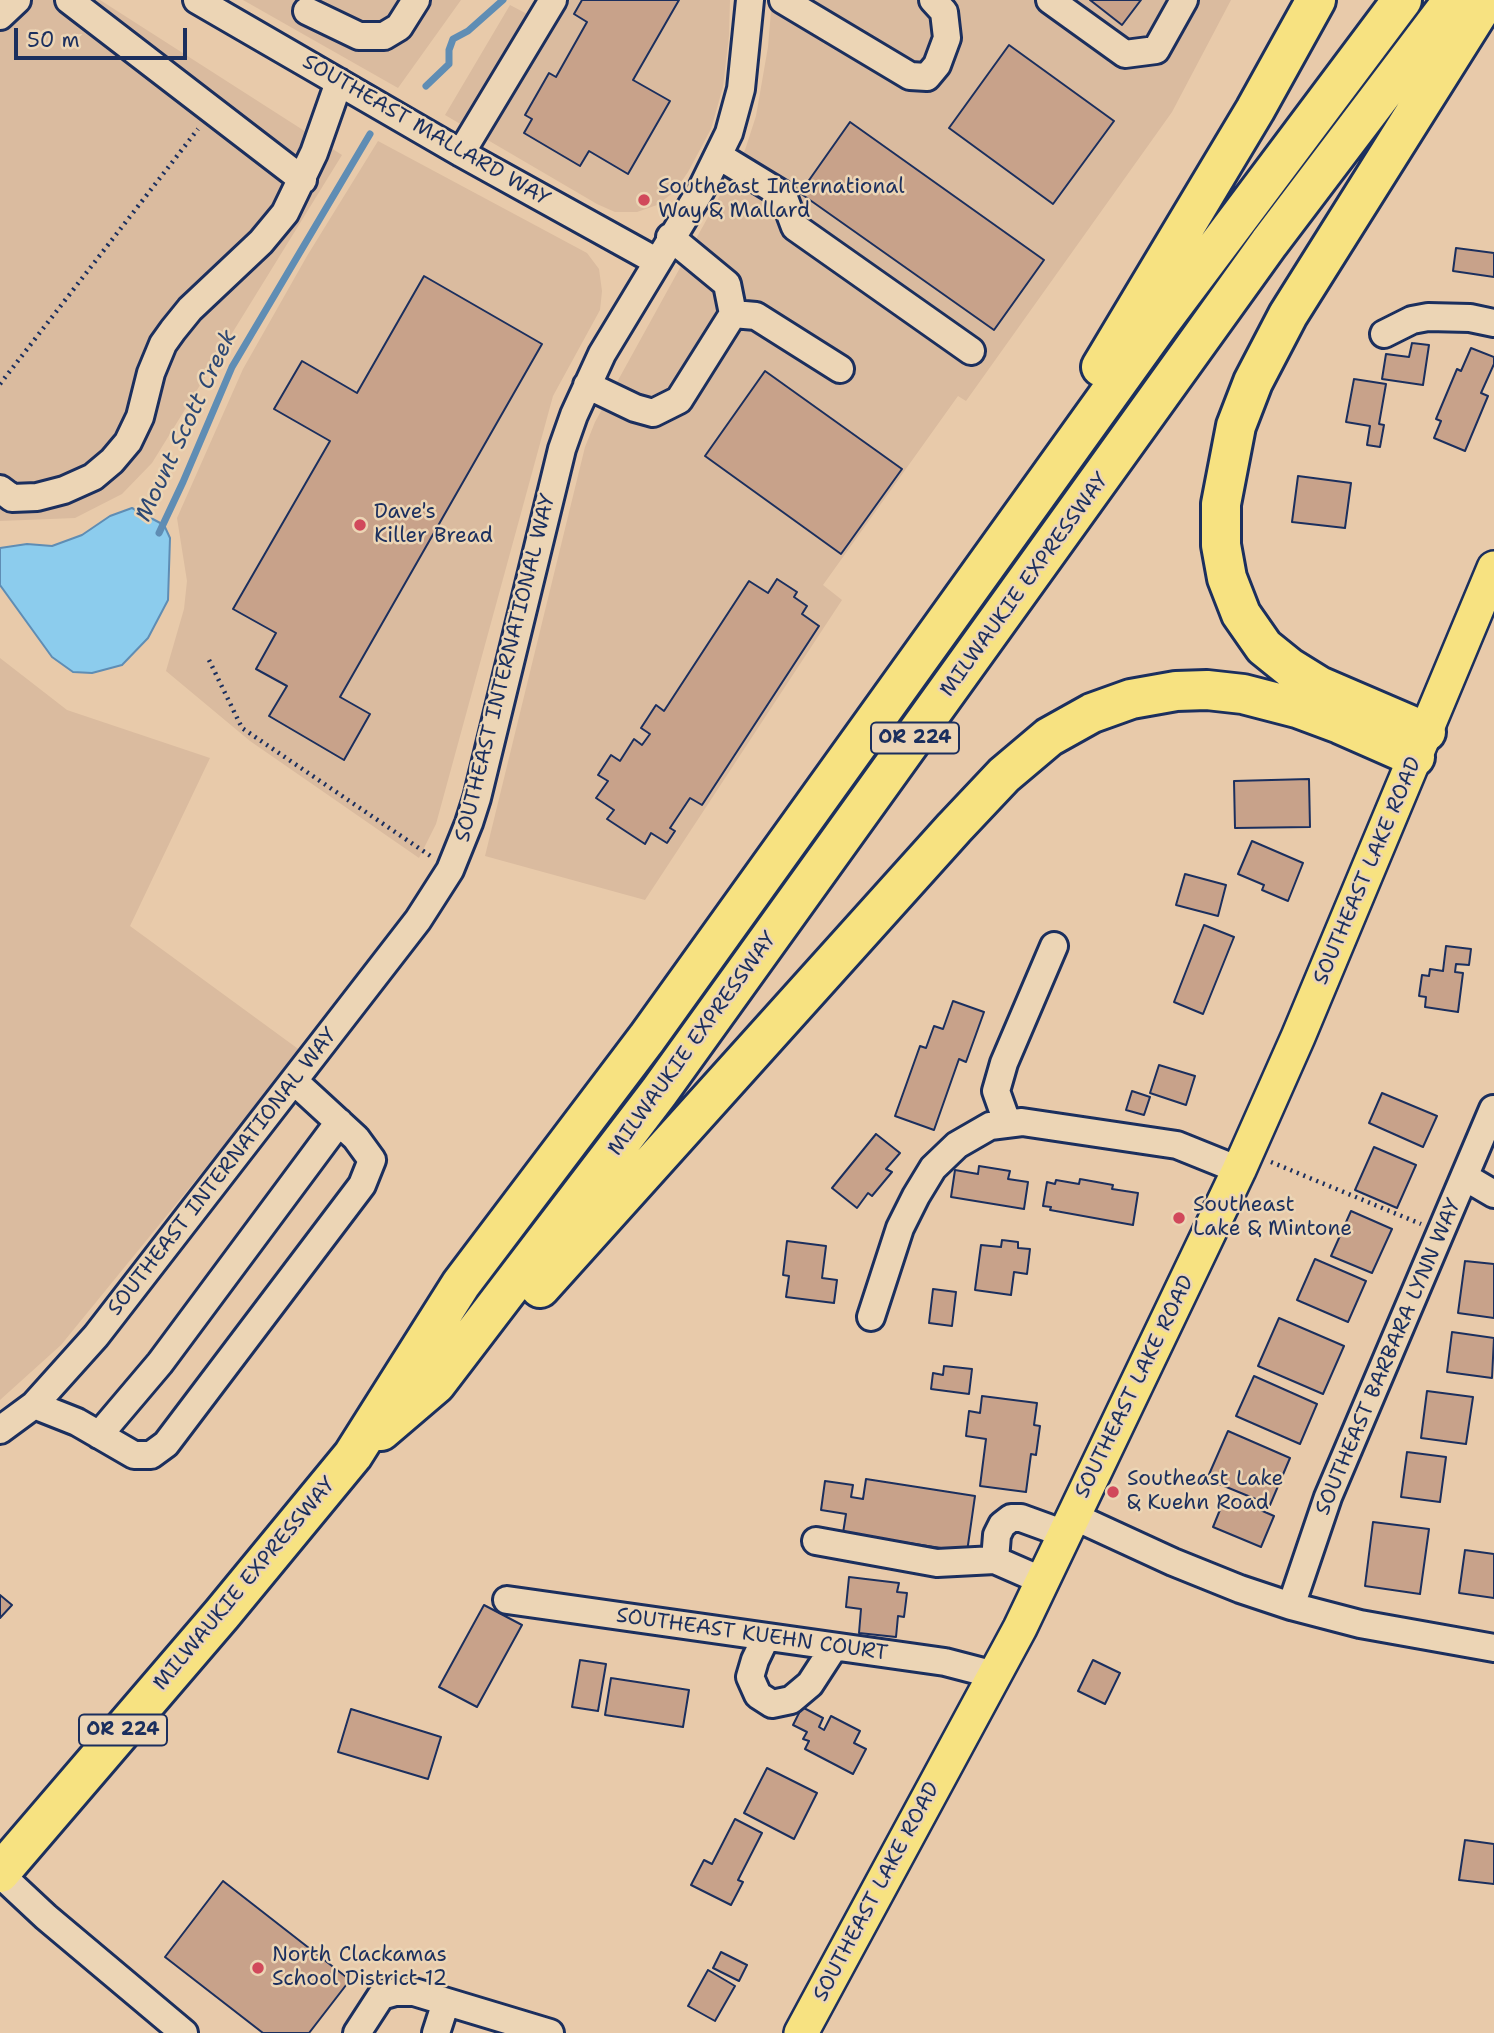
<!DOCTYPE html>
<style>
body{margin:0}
#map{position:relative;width:1494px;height:2033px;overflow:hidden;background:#e8caaa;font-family:"Shantell Sans",sans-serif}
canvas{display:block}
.scale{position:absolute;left:14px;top:28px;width:173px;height:32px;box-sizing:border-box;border:4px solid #1b2f5e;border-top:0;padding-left:9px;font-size:21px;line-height:24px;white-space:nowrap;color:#1b2f5e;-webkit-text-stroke:5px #ecd5b5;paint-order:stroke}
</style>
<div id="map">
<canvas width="1494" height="2033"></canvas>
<div class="scale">50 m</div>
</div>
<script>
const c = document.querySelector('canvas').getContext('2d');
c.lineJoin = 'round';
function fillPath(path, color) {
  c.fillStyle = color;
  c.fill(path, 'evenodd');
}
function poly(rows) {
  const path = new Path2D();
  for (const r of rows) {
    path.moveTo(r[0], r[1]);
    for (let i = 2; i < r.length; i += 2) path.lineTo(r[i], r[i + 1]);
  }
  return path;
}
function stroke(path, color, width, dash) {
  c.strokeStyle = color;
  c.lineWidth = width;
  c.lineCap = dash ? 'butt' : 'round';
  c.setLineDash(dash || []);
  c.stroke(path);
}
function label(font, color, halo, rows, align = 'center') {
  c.font = font + ' "Shantell Sans",sans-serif';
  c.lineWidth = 5;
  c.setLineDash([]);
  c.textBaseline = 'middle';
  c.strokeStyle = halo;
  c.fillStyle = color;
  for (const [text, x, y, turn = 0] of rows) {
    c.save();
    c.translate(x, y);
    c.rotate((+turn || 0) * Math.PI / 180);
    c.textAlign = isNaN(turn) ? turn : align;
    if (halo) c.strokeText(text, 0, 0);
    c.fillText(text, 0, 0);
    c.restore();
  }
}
const built = poly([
 [0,0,100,0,342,155,152,463,122,494,75,518,0,521],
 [243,0,461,0,398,88],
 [537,0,730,0,729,36,723,87,711,129,688,172,674,192,657,205,637,212,615,212,597,204,445,115,510,5,529,15],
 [772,0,1231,0,1172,112,966,401,958,396,823,585,842,600,645,900,485,856,585,447,595,422,745,150,756,116,768,47],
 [378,141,587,253,599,269,602,291,600,310,553,396,436,824,419,858,250,741,166,671,184,609,187,581,177,518,243,369,307,256],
 [0,658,67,710,210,758,130,926,301,1051,61,1345,0,1400]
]);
const water = poly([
 [132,508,164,525,170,538,168,600,148,638,122,665,92,673,73,672,52,657,0,585,0,548,27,544,52,546,82,535,110,516,132,508]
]);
const stream = poly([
 [426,86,449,64,449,50,453,39,468,31,503,0],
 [159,533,183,482,232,367,370,134]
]);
const building = poly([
 [582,0,679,0,633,80,670,101,628,174,589,151,580,166,524,133,532,119,525,115,549,73,556,77,587,22,574,14,582,0],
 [1090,0,1141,0,1122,25,1090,0],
 [1009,45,1114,121,1053,204,949,128,1009,45],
 [850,122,1044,260,994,330,800,193,850,122],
 [1456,248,1494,253,1494,277,1453,271,1456,248],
 [424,276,542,344,340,697,370,714,344,760,269,716,287,686,256,669,276,633,233,609,330,441,274,409,302,361,357,393,424,276],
 [1412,343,1429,345,1423,385,1382,379,1386,354,1409,357,1412,343],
 [1471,348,1494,357,1494,364,1481,393,1488,396,1465,451,1434,438,1441,421,1436,419,1457,369,1461,371,1471,348],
 [765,371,902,469,841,554,705,456,765,371],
 [1354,379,1386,384,1379,424,1384,425,1380,447,1367,445,1370,426,1346,422,1354,379],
 [1298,476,1351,483,1345,528,1292,522,1298,476],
 [777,579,797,592,794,597,807,606,802,614,819,626,702,805,690,798,670,828,675,831,667,843,651,833,645,844,607,819,614,810,596,798,608,781,598,775,611,755,620,761,634,739,642,745,650,734,641,728,656,705,664,711,749,581,768,593,777,579],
 [1309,779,1310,827,1235,828,1234,781,1309,779],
 [1252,841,1303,863,1288,901,1262,890,1264,885,1238,874,1252,841],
 [1185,874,1226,885,1218,916,1176,905,1185,874],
 [1204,925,1234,937,1203,1014,1174,1002,1204,925],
 [1446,946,1471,949,1469,965,1456,964,1455,972,1463,973,1458,1012,1425,1007,1426,997,1419,996,1422,975,1429,976,1430,969,1443,971,1446,946],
 [953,1001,984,1012,966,1062,959,1059,934,1130,895,1116,920,1046,926,1048,934,1026,943,1029,953,1001],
 [1159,1065,1195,1076,1186,1105,1150,1093,1159,1065],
 [1132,1091,1150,1097,1144,1115,1126,1110,1132,1091],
 [1382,1093,1437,1116,1423,1147,1369,1123,1382,1093],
 [876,1134,900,1153,886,1169,892,1172,872,1196,868,1193,857,1208,832,1188,876,1134],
 [1374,1147,1416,1165,1397,1208,1355,1190,1374,1147],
 [979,1166,1010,1171,1008,1179,1028,1182,1024,1209,951,1197,955,1170,978,1174,979,1166],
 [1080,1179,1113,1185,1112,1189,1138,1193,1133,1225,1050,1210,1051,1207,1043,1206,1047,1182,1055,1184,1056,1180,1079,1184,1080,1179],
 [1351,1211,1392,1229,1372,1273,1331,1256,1351,1211],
 [1002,1240,1018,1242,1018,1248,1030,1249,1027,1274,1014,1272,1011,1295,975,1290,981,1245,1001,1247,1002,1240],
 [787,1241,826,1246,822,1278,837,1280,834,1303,786,1297,789,1276,783,1275,787,1241],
 [1315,1259,1366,1281,1348,1322,1297,1300,1315,1259],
 [1465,1261,1494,1264,1494,1318,1458,1313,1465,1261],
 [933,1289,956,1292,952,1326,929,1323,933,1289],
 [1279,1318,1344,1346,1323,1394,1258,1366,1279,1318],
 [1452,1332,1494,1338,1492,1378,1447,1372,1452,1332],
 [944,1366,972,1369,969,1394,931,1389,933,1373,943,1375,944,1366],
 [1254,1376,1317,1404,1300,1444,1236,1416,1254,1376],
 [1427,1391,1473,1397,1466,1444,1421,1438,1427,1391],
 [982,1396,1037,1403,1034,1425,1040,1426,1036,1455,1031,1454,1026,1492,980,1486,986,1439,966,1436,969,1411,980,1413,982,1396],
 [1228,1431,1290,1458,1270,1505,1207,1479,1228,1431],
 [1407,1452,1446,1457,1440,1502,1401,1497,1407,1452],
 [866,1479,975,1496,967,1552,843,1533,846,1514,821,1510,825,1481,853,1485,851,1497,863,1499,866,1479],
 [1226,1495,1274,1516,1261,1547,1213,1527,1226,1495],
 [1373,1522,1429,1529,1420,1594,1365,1586,1373,1522],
 [1465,1550,1494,1554,1494,1598,1459,1593,1465,1550],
 [849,1577,899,1583,897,1592,907,1593,904,1617,898,1616,896,1637,859,1633,861,1609,846,1607,849,1577],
 [0,1595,12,1605,0,1618,0,1595],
 [484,1605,522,1625,477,1707,439,1687,484,1605],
 [580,1660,606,1664,598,1711,572,1707,580,1660],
 [1093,1660,1120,1673,1105,1704,1078,1691,1093,1660],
 [611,1678,689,1690,683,1727,605,1715,611,1678],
 [802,1707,823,1718,819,1727,824,1730,831,1716,860,1731,854,1743,866,1749,853,1774,805,1749,809,1741,803,1739,807,1732,793,1725,802,1707],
 [351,1709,441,1737,428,1779,338,1752,351,1709],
 [767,1768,817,1793,794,1839,744,1813,767,1768],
 [735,1819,762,1833,738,1880,743,1882,731,1905,691,1885,704,1860,712,1864,735,1819],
 [1465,1840,1494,1844,1494,1884,1459,1880,1465,1840],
 [223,1881,350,1980,309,2033,263,2033,165,1957,223,1881],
 [721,1952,747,1965,739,1981,713,1968,721,1952],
 [708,1970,735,1986,715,2021,688,2006,708,1970]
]);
const path = poly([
 [0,384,198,129],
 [209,660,242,728,432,857],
 [1271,1162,1421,1224]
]);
const minor = poly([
 [69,0,303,180],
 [197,0,461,153,656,261],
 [783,0,910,76,927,77,937,65,947,38,944,12,933,0],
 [1050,0,1125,54,1156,50,1184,0],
 [307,11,359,36,384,36,399,27,416,0],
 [0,16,17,0],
 [461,153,553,0],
 [719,156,783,195,795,227,971,351],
 [733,314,756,316,840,369],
 [1384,334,1412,320,1428,317,1470,318,1494,323],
 [587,385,635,408,653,413,679,400,733,314,727,284,670,237],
 [0,489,12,498,37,497,64,490,93,477,112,461,128,442,140,417,151,373,163,344,173,330,190,309,261,242,285,213,314,153,339,82],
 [1007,1122,996,1091,1004,1063,1054,946],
 [1465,1177,1494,1194],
 [871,1317,900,1228,916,1196,933,1168,957,1145,990,1126,1022,1122,1177,1145,1239,1170],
 [34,1405,77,1422,134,1455,151,1455,166,1444,362,1185,372,1160,356,1138,294,1081],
 [0,1430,34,1405,96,1336,418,920,450,870,469,823,477,798,562,449,574,415,602,354,701,190,729,133,741,89,750,0],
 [99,1435,160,1363,339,1122],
 [1073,1516,1173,1562,1240,1589,1291,1606,1360,1624,1494,1648],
 [816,1541,937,1563,995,1560,1043,1581],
 [995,1560,997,1535,1002,1525,1011,1518,1021,1518,1065,1534],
 [507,1600,945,1662,995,1675],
 [1291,1606,1328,1497,1493,1109],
 [766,1637,755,1660,750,1677,758,1695,772,1704,791,1700,810,1684,834,1647],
 [0,1874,46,1917,184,2033],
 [357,2033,381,1996,395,1992,414,1992,550,2033],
 [436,2033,446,2002]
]);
const major = poly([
 [801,2033,1020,1628,1239,1170,1298,1037,1494,568]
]);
const highway = poly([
 [1101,367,1255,110,1316,0],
 [1426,732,1319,686,1290,668,1264,647,1241,614,1227,578,1221,545,1221,504,1236,426,1253,382,1288,315,1486,0],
 [540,1288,954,828,1004,775,1049,737,1092,713,1131,699,1176,691,1207,690,1243,694,1297,708,1340,724,1415,757],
 [381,1431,436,1384,659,1092,1269,243,1453,0],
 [0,1873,222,1614,353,1455,461,1284,647,1038,1160,323,1402,0]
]);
const markers = [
 [644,200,7,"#d1495b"],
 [360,525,7,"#d1495b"],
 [1179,1218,7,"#d1495b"],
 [1113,1492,7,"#d1495b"],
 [258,1968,7,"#d1495b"]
];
const shields = [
 [915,738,88],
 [123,1730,88]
];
const shieldNames = [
 ["OR 224",915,738],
 ["OR 224",123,1730]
];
const streetNames = [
 ["SOUTHEAST MALLARD WAY",426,131,30],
 ["MILWAUKIE EXPRESSWAY",1025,585,-54],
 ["SOUTHEAST INTERNATIONAL WAY",506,668,-76],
 ["SOUTHEAST LAKE ROAD",1368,871,-67],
 ["MILWAUKIE EXPRESSWAY",693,1044,-54],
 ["SOUTHEAST INTERNATIONAL WAY",223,1172,-52],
 ["SOUTHEAST BARBARA LYNN WAY",1389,1357,-67],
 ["SOUTHEAST LAKE ROAD",1135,1387,-64],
 ["MILWAUKIE EXPRESSWAY",245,1584,-50],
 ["SOUTHEAST KUEHN COURT",752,1635,8],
 ["SOUTHEAST LAKE ROAD",877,1892,-62]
];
const poiNames = [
 ["Southeast International",658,188],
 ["Way & Mallard",658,212],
 ["Dave's",374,513],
 ["Killer Bread",374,537],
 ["Southeast",1193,1206],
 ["Lake & Mintone",1193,1230],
 ["Southeast Lake",1127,1480],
 ["& Kuehn Road",1127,1504],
 ["North Clackamas",272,1956],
 ["School District 12",272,1980]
];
const waterNames = [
 ["Mount Scott Creek",187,426,-65]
];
fillPath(built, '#dabb9f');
fillPath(water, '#8ccced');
stroke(water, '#5f8db4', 2);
stroke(stream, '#5f8db4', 7);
fillPath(building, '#c8a28a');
stroke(building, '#1b2f5e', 2);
stroke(minor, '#1b2f5e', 32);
stroke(major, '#1b2f5e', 38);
stroke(highway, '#1b2f5e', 44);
stroke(path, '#1b2f5e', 4.5, [2, 5]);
stroke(minor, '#ecd5b5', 26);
stroke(major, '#f7e281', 33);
stroke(highway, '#f7e281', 38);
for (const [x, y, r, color] of markers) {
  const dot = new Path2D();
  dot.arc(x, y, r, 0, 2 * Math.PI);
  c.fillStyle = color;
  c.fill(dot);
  stroke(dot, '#ecd5b5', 2.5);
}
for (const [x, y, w] of shields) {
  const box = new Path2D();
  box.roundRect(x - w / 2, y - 15.5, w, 31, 5);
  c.fillStyle = '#ecd5b5';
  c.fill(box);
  stroke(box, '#1b2f5e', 2);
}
label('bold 19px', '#1b2f5e', null, shieldNames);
label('21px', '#1b2f5e', '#ecd5b5', streetNames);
label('21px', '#1b2f5e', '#ecd5b5', poiNames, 'left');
label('italic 23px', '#2c4773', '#ecd5b5', waterNames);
</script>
